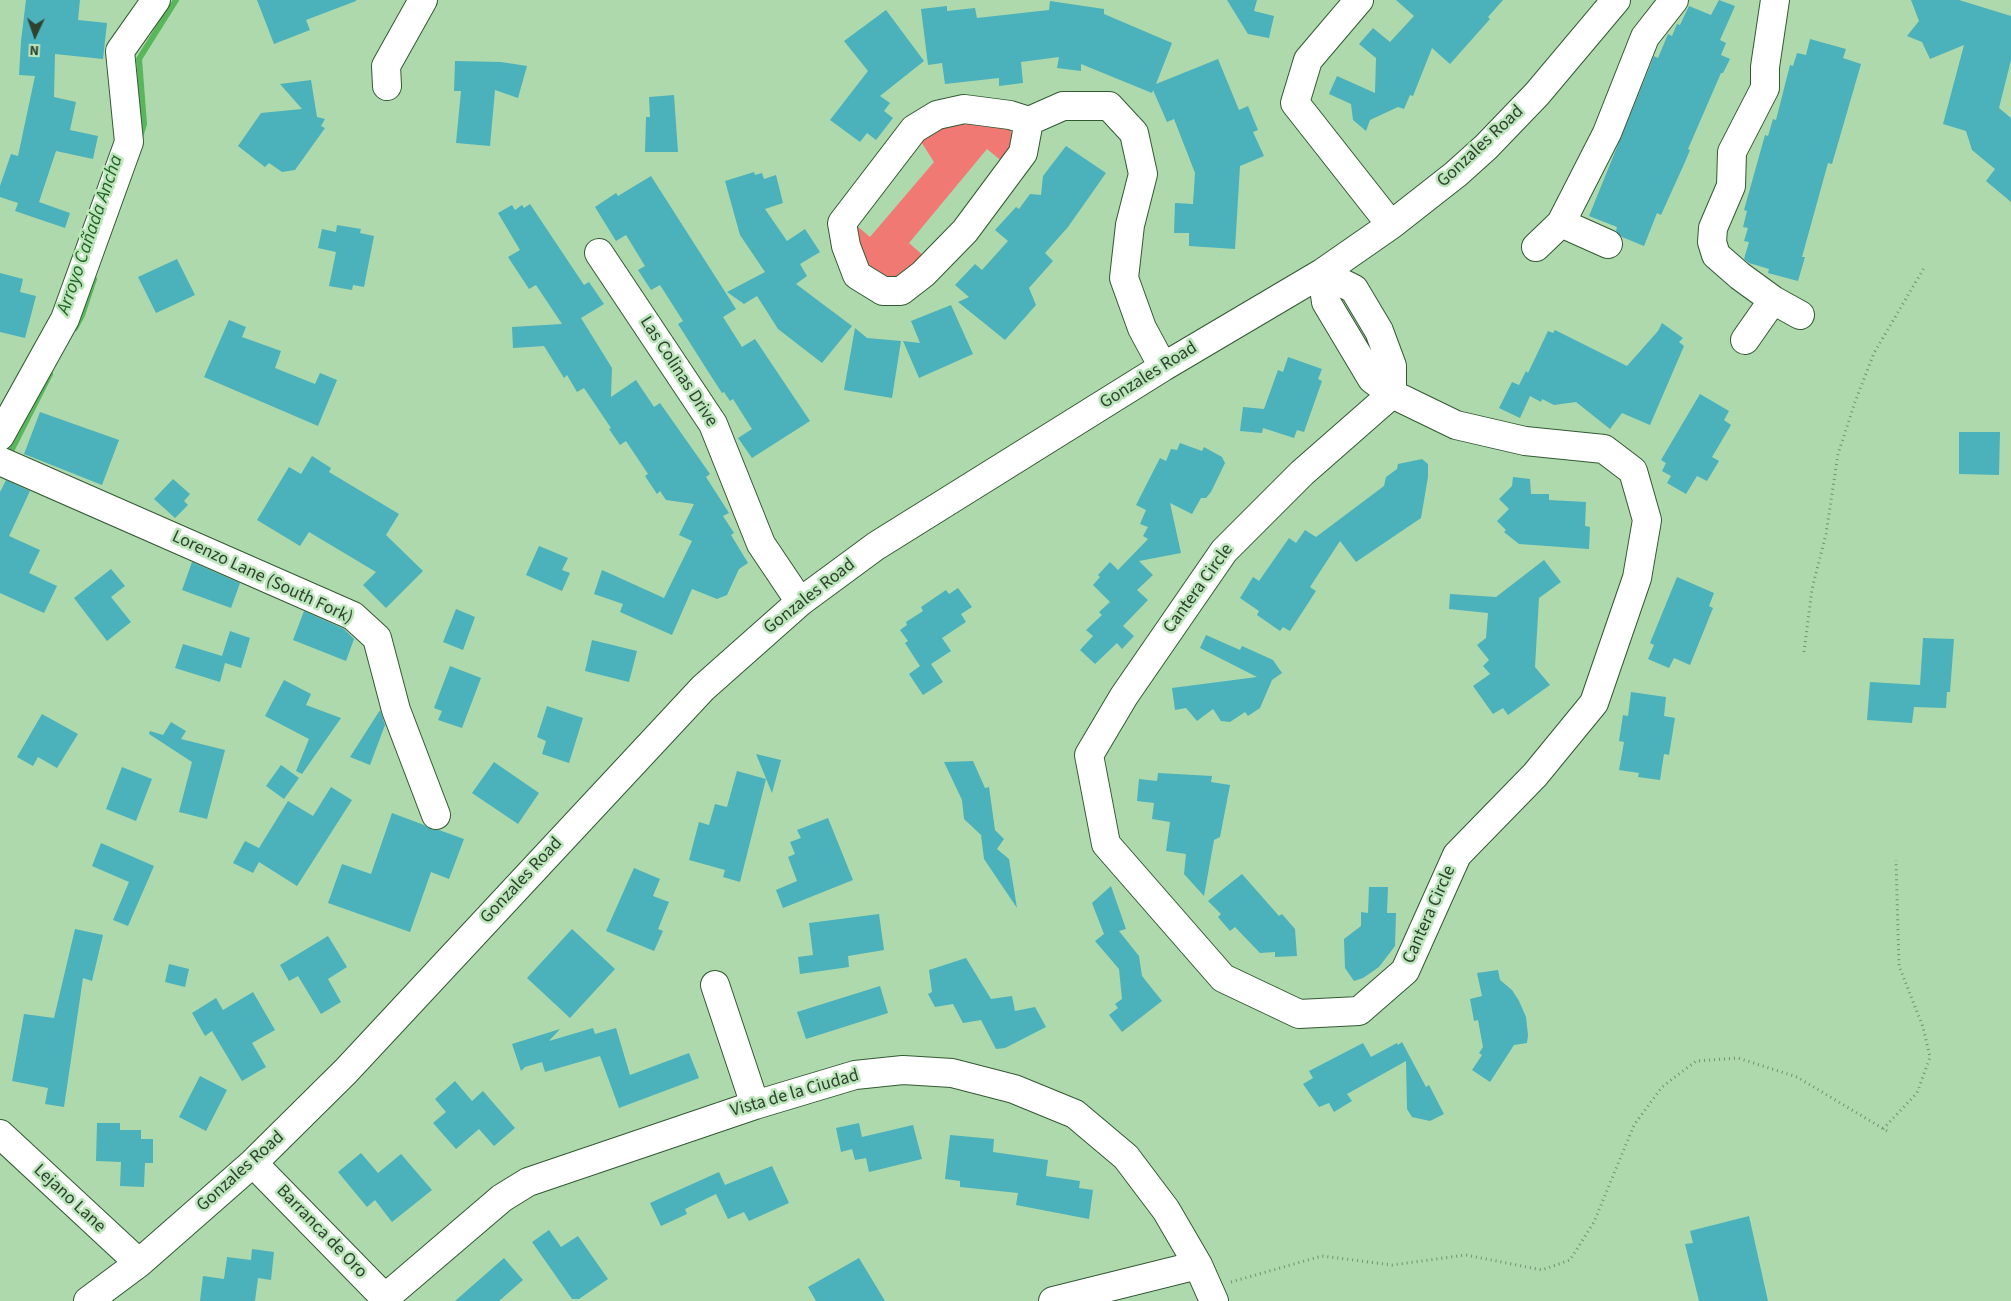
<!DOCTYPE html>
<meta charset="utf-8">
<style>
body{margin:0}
#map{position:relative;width:2011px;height:1301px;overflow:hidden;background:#aed9ad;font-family:"Source Sans 3",sans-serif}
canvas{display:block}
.north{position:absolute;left:10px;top:10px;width:50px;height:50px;-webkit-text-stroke:4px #bbe6ba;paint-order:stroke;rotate:183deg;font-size:14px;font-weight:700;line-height:20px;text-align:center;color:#2f412f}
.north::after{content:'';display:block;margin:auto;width:18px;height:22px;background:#2f412f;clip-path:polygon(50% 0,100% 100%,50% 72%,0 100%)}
</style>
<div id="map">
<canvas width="2011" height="1301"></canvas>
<div class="north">N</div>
</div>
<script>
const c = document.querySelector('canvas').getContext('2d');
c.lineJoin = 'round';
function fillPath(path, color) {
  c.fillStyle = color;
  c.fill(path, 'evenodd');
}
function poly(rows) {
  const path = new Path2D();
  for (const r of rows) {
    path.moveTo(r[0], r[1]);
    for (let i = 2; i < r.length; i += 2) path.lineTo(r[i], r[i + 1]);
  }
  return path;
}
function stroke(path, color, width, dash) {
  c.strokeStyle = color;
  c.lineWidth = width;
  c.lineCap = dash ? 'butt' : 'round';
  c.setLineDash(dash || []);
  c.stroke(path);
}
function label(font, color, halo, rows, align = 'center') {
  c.font = font + ' "Source Sans 3",sans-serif';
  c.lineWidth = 5;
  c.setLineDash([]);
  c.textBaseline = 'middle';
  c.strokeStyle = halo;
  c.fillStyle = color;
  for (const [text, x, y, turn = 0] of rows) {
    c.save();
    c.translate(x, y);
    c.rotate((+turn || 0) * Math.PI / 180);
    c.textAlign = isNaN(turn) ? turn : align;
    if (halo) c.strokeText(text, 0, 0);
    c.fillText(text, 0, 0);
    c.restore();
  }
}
const green = poly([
 [987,119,1005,122,1011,132,1015,142,1004,163,987,149,909,243,926,258,905,276,882,278,872,270,860,254,851,221,870,237,934,162,920,140,931,131,954,123]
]);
const stream = poly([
 [140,137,144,124,139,59,176,0],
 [75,328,82,315,94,279],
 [8,457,50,374]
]);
const building = poly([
 [26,0,80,0,78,20,107,23,103,59,55,54,54,97,76,102,70,130,98,136,93,159,56,151,39,202,70,213,65,228,15,211,18,203,0,197,0,186,11,154,18,156,35,76,19,75,21,41],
 [257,0,356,0,356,1,306,20,310,30,274,44],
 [1227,0,1257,0,1254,11,1274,16,1269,38,1248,34],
 [1396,0,1503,0,1488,17,1490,19,1450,64,1432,48,1413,96,1410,95,1404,109,1398,107,1370,120,1366,131,1353,120,1351,104,1329,94,1337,76,1375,93,1376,58,1359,44,1373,28,1390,42,1414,16],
 [1719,0,1735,6,1720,40,1726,43,1721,55,1730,59,1723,73,1721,73,1688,149,1690,150,1685,162,1661,215,1657,213,1644,246,1622,237,1616,231,1617,227,1589,216,1654,56,1658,58,1668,34,1672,36,1677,24,1680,25,1689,6,1711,15],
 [1911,0,1959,0,2011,16,2011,60,1999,108,2011,118,2011,202,1986,181,1995,169,1972,150,1966,131,1943,124,1964,45,1930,59,1922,42,1907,36,1919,21],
 [1050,1,1104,9,1104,14,1172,43,1156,84,1218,59,1239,110,1248,106,1258,130,1253,132,1264,156,1240,166,1235,249,1189,246,1189,233,1174,233,1175,203,1193,204,1195,173,1174,119,1167,122,1153,90,1152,93,1081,64,1081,71,1057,68,1059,57,1021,62,1023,83,999,86,999,78,945,84,942,63,928,65,921,9,947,6,947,11,975,8,977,18,1049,10],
 [886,10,924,61,880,96,890,103,884,111,893,118,876,140,867,133,860,142,830,120,868,71,844,41],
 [1810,39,1846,49,1843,58,1861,64,1832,164,1828,163,1802,257,1805,257,1798,281,1768,273,1769,269,1749,263,1744,259,1749,242,1744,241,1748,228,1743,227,1747,211,1744,210,1765,135,1768,136,1773,119,1776,120,1790,65,1793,66,1797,53,1806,55],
 [455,61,501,62,527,66,518,98,495,90,490,146,456,143,461,91,454,91],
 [311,80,317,117,325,119,321,126,325,128,295,170,282,172,269,163,265,167,238,146,261,113,302,109,280,84],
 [674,95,678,152,645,152,646,117,650,117,649,97],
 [1066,146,1106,173,1068,227,1045,253,1053,261,1029,288,1036,305,1005,340,958,302,969,297,955,285,975,264,982,270,1008,241,995,230,1016,207,1019,209,1030,194,1041,195,1043,176],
 [754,172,755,175,762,173,764,179,776,175,783,203,765,209,787,241,805,229,820,252,800,264,807,276,796,284,852,326,822,363,778,329,757,296,744,304,727,292,765,272,740,235,725,181],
 [651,176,736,309,723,317,742,347,755,339,810,421,752,458,738,438,752,429,733,399,730,401,724,392,722,393,709,373,678,324,683,321,660,285,651,290,638,270,645,266,626,235,616,241,595,207,616,193,618,196],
 [530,204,584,285,589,282,604,304,581,318,612,368,611,397,636,380,654,407,660,403,710,474,706,477,729,513,723,516,734,533,731,535,748,563,739,569,727,595,717,599,692,589,672,635,620,612,623,604,594,594,602,570,664,598,692,541,679,535,694,504,666,500,660,491,657,494,645,476,648,474,626,441,620,445,609,429,611,428,584,388,577,392,567,375,564,378,544,346,513,348,512,327,562,324,536,285,529,289,508,257,520,250,498,213,512,205,515,210,522,205,524,208],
 [337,225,361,229,360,233,374,236,364,287,353,285,352,290,329,286,336,252,318,248,322,229,336,232],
 [177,259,195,295,156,313,138,277],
 [0,273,23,279,20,292,36,296,25,338,0,332],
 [951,305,973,354,919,378,903,341,920,343,911,321],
 [229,320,246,327,242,337,281,351,275,368,315,384,320,373,337,380,318,426,204,377],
 [1662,323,1683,338,1679,342,1684,346,1650,425,1622,413,1610,429,1576,402,1554,405,1542,399,1541,402,1530,396,1520,418,1499,408,1512,382,1519,385,1526,371,1528,373,1548,331,1553,333,1555,330,1627,366,1658,331],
 [855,328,867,338,901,341,892,398,844,390],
 [1288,357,1322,369,1318,379,1322,381,1304,432,1297,430,1294,438,1263,428,1262,433,1240,431,1243,407,1264,409,1278,370,1283,372],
 [1700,394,1729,411,1724,420,1731,425,1712,457,1719,461,1707,481,1697,476,1686,494,1667,483,1671,476,1662,471,1666,463,1661,460],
 [40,412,119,440,102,485,24,454],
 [1959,432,2000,432,1999,475,1959,474],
 [1180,443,1202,451,1204,447,1222,457,1225,463,1211,492,1206,498,1201,498,1192,514,1170,503,1181,553,1139,561,1153,575,1137,590,1148,600,1123,626,1134,636,1122,649,1117,643,1095,664,1080,650,1093,636,1086,630,1102,615,1099,612,1110,602,1093,585,1100,577,1098,575,1110,562,1118,570,1148,539,1143,536,1148,527,1140,524,1146,510,1136,505,1160,458,1166,461,1171,449,1177,450],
 [312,456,331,468,329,472,399,514,386,535,423,571,386,608,363,585,376,572,309,532,300,546,257,520,289,467,301,474],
 [1422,459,1428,464,1428,477,1421,518,1356,562,1340,541,1310,587,1316,591,1290,631,1283,627,1280,631,1257,615,1259,611,1240,598,1253,577,1259,581,1289,538,1296,543,1305,530,1316,537,1384,486,1386,477,1397,469,1398,464],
 [1513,477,1530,479,1531,494,1549,494,1549,500,1586,502,1585,526,1590,527,1589,549,1519,544,1504,532,1506,530,1497,521,1509,509,1499,499,1512,486],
 [173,479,190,494,184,501,188,505,175,518,154,499],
 [6,480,30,491,9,536,40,550,29,573,57,586,44,613,0,593,0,492],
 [539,546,568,558,562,570,570,573,562,591,526,575],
 [1544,560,1561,582,1539,598,1535,667,1550,685,1508,715,1503,708,1493,714,1473,686,1490,674,1483,666,1489,660,1477,645,1486,638,1488,613,1449,609,1450,594,1496,597],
 [192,562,240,583,231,608,182,590],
 [111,569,125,586,111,597,131,622,107,641,74,598],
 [1677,577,1714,593,1709,606,1713,608,1690,665,1674,658,1669,668,1648,659,1654,645,1650,643],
 [958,588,972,607,961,614,966,622,942,638,951,651,931,664,943,682,923,695,909,674,920,666,905,643,908,641,900,630,907,625,906,622,923,611,921,607,946,590,949,594],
 [456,609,475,617,463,650,443,642],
 [304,611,344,629,354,639,346,661,293,640],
 [230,631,250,638,241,668,225,663,220,682,175,668,183,644,222,656],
 [1206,635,1240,650,1242,646,1273,660,1282,673,1272,680,1260,708,1248,716,1245,712,1230,722,1221,721,1213,709,1197,721,1186,708,1175,710,1172,688,1257,677,1200,648],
 [1923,638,1954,639,1950,692,1947,692,1946,708,1914,707,1912,723,1867,720,1870,682,1920,685],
 [592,640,637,651,629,682,585,671],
 [450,666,481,678,462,728,438,720,442,711,434,708],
 [284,680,311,694,306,705,341,718,302,774,296,771,309,739,265,716],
 [1631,692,1666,697,1664,716,1675,718,1669,755,1664,754,1660,780,1638,777,1639,773,1619,770,1624,742,1619,741,1623,715,1628,716],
 [547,706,583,718,569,763,542,754,546,741,537,737],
 [380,710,385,725,370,765,350,757],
 [42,714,78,734,57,768,38,757,33,766,17,757],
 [171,722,186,731,181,739,225,750,207,819,179,812,192,762,149,734,150,731,163,735],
 [756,754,781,760,772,793],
 [973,761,985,788,989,787,995,830,1004,839,997,849,1009,859,1017,908,984,859,981,835,964,819,962,800,944,762],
 [494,762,539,793,518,824,472,793],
 [281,765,299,778,284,799,266,786],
 [122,767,152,779,136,821,106,809],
 [737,771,766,779,740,882,723,877,725,870,689,860,699,822,709,825,715,804,727,807],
 [1158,773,1212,776,1211,782,1230,785,1220,837,1214,840,1204,896,1184,874,1186,854,1166,851,1170,822,1152,819,1154,803,1137,801,1139,779,1157,781],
 [331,787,352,800,297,886,259,862,253,873,233,863,245,841,259,848,288,801,313,816],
 [392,813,424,825,433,830,439,830,464,839,449,879,431,872,410,932,328,903,342,864,371,874],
 [828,818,853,880,783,908,776,890,797,881,788,857,795,854,790,842,801,838,797,830],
 [101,843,154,866,128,926,113,920,129,882,92,866],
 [634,868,660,879,653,896,669,902,658,929,663,931,654,951,606,931],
 [1242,874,1279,916,1282,914,1295,929,1297,956,1275,957,1275,952,1260,953,1235,927,1230,931,1218,917,1221,914,1208,901],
 [1111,886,1126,929,1119,931,1139,956,1142,976,1162,1001,1122,1032,1109,1015,1118,1008,1115,1004,1122,999,1119,969,1095,941,1104,934,1092,903],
 [1369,887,1388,887,1387,913,1396,913,1395,946,1379,967,1363,978,1354,981,1345,968,1344,939,1361,926,1361,912,1368,913],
 [879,914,884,950,848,956,849,967,800,974,798,957,813,955,809,923],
 [75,929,103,935,92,981,83,978,64,1107,45,1104,48,1088,12,1081,24,1014,54,1018],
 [572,929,615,969,570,1018,527,978],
 [328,936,347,967,328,979,341,1002,321,1014,298,976,289,981,280,965],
 [966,958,991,999,1012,996,1015,1011,1035,1007,1046,1027,1005,1048,996,1049,981,1020,963,1023,953,1004,935,1007,928,994,932,992,929,970],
 [169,964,189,969,185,987,165,982],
 [1498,970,1500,980,1512,990,1519,1001,1526,1017,1528,1035,1527,1043,1514,1045,1490,1082,1472,1070,1482,1055,1479,1053,1483,1047,1478,1020,1474,1021,1470,999,1482,996,1477,973],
 [880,986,888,1013,806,1039,797,1012],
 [253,992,275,1030,252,1043,266,1067,242,1081,212,1031,205,1036,192,1013,216,998,223,1010],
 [593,1028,595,1034,616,1028,630,1075,689,1053,699,1078,619,1108,600,1056,545,1072,542,1062,525,1067,521,1071,512,1044,560,1029,549,1041],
 [1402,1042,1426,1087,1429,1085,1444,1114,1430,1121,1412,1117,1407,1109,1406,1061,1347,1094,1352,1101,1334,1112,1329,1103,1319,1107,1303,1084,1313,1078,1309,1071,1363,1043,1371,1057,1397,1043,1398,1045],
 [200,1076,227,1090,206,1131,179,1117],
 [455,1081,472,1101,483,1091,515,1128,494,1146,479,1129,456,1149,433,1123,446,1112,435,1099],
 [97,1123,120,1123,120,1130,141,1130,141,1139,153,1139,153,1163,145,1163,144,1187,120,1186,121,1162,96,1161],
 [859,1123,862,1137,913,1125,922,1159,869,1172,866,1158,855,1160,852,1149,841,1152,836,1128],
 [950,1135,994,1139,993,1152,1048,1160,1046,1176,1080,1181,1079,1188,1093,1190,1089,1219,1016,1205,1018,1193,960,1187,960,1181,945,1179],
 [361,1153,378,1173,401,1154,432,1190,392,1222,375,1200,367,1207,338,1172],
 [772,1166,789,1203,749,1221,744,1212,728,1219,716,1194,685,1209,687,1214,661,1226,650,1203,719,1172,725,1185],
 [1749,1216,1768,1301,1699,1301,1685,1244,1693,1243,1690,1231],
 [549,1230,561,1247,578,1236,608,1279,579,1299,572,1299,532,1242],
 [252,1249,274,1252,271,1280,258,1278,255,1301,200,1301,203,1276,224,1279,227,1257,251,1260],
 [504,1258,523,1280,499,1301,455,1301],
 [859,1258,885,1301,816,1301,808,1287]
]);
const path = poly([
 [1804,652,1812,589,1826,534,1838,454,1855,402,1874,353,1924,268],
 [1883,1129,1917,1093,1930,1057,1923,1027,1899,966,1896,860],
 [1231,1282,1322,1256,1392,1265,1466,1255,1542,1270,1570,1260,1594,1222,1634,1125,1662,1087,1696,1061,1738,1058,1797,1077,1887,1131]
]);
const minor = poly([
 [1359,0,1308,60,1295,103,1391,225],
 [1775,0,1765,67,1765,88,1732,152,1731,186,1713,228,1712,242,1716,255,1740,276,1773,300,1800,315],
 [387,86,386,66,423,0],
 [1029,121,1023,153,965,231,923,274,901,291,883,291,857,275,846,246,842,223,914,129,937,115,964,109,1010,115,1029,121,1063,106,1109,106,1134,133,1143,174,1130,225,1124,278,1142,328,1163,367],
 [1561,223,1608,244],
 [1536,247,1561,223,1607,133,1645,37,1674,0],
 [599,253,713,424,761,544,800,602],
 [1322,273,1354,289,1379,331,1392,366,1392,394],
 [1322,273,1326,302,1372,379,1392,394],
 [1745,340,1773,300],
 [1392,394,1456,425,1525,441,1604,449,1633,471,1647,520,1637,578,1594,703,1535,775,1457,855,1405,971,1359,1011,1299,1014,1223,978,1106,844,1089,755,1124,696,1224,551,1302,473,1392,394],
 [0,436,65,319,129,142,120,51,156,0],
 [0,461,353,616,377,638,396,710,436,815],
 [715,985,755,1105],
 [0,1134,139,1263],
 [253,1163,388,1301],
 [385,1298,502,1198,528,1182,755,1105,855,1075,903,1070,952,1073,1014,1089,1075,1114,1126,1157,1166,1210,1198,1265,1214,1301],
 [88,1301,139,1263,253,1163,346,1071,703,688,800,602,876,546,1163,367,1322,273,1391,225,1456,174,1486,147,1537,94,1616,0],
 [1053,1301,1198,1265]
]);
const streetNames = [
 ["Gonzales Road",1481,147,-43],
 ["Las Colinas Drive",678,372,57],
 ["Gonzales Road",1149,376,-32],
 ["Lorenzo Lane (South Fork)",262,578,25],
 ["Cantera Circle",1199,589,-54],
 ["Gonzales Road",810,597,-38],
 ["Gonzales Road",522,881,-47],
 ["Cantera Circle",1430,915,-66],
 ["Vista de la Ciudad",795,1094,-16],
 ["Gonzales Road",241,1172,-42],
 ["Lejano Lane",69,1199,43],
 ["Barranca de Oro",321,1232,46]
];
const waterNames = [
 ["Arroyo Cañada Ancha",91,235,-71]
];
fillPath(green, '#f17973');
stroke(stream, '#58b75b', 6);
fillPath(building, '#4bb1bb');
stroke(minor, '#335933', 30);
stroke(path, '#729171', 3, [1, 4]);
stroke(minor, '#fff', 28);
label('18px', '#2f412f', '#bbe6ba', streetNames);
label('italic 19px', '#236226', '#bbe6ba', waterNames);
</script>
